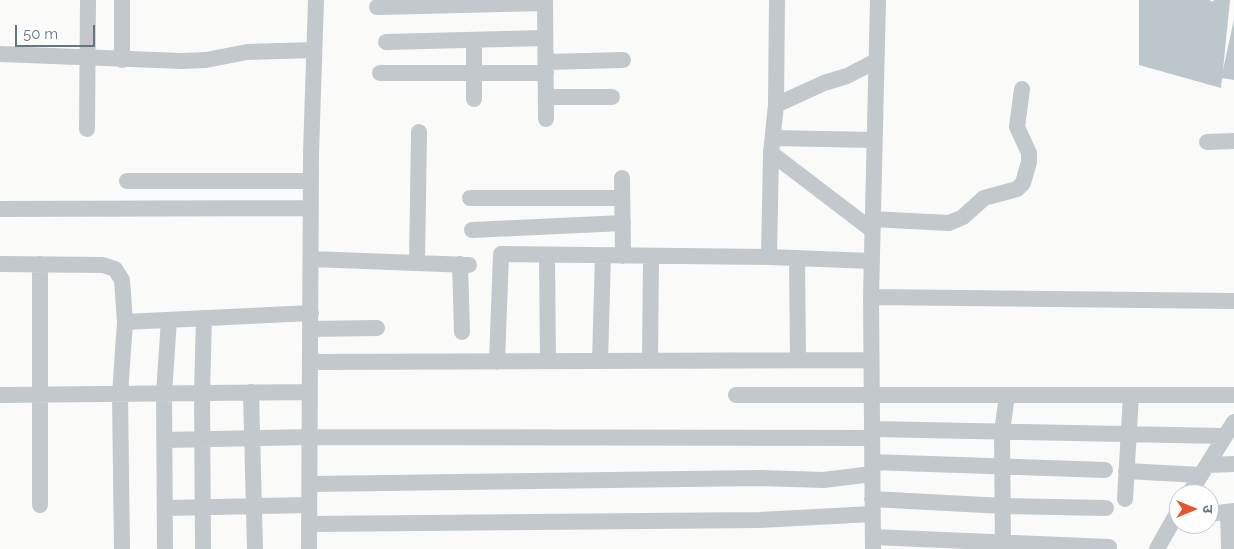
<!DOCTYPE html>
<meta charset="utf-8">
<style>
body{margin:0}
#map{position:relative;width:1234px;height:549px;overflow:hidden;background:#fafaf8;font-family:Raleway,"Noto Sans Devanagari",sans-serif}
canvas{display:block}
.north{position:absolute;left:1169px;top:484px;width:50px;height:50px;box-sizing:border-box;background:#fff;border:1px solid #c1c8cd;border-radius:50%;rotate:90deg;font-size:14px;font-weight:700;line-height:20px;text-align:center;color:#657683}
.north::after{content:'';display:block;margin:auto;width:18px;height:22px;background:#e4572e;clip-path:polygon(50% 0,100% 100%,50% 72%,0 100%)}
.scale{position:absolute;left:15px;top:25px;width:80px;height:22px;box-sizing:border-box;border:2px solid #657683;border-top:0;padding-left:6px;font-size:15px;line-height:18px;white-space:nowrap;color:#657683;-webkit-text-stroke:4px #fff;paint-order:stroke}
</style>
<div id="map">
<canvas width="1234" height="549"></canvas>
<div class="north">उ</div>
<div class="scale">50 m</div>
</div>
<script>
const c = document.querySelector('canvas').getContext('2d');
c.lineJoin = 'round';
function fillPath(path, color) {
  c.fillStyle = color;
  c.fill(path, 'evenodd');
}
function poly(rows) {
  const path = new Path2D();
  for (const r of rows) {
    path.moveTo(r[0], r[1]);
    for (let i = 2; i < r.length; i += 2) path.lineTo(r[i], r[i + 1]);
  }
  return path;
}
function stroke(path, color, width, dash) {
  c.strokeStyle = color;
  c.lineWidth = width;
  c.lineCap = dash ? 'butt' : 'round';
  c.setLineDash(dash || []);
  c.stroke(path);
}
const water = poly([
 [1139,0,1209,0,1213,2,1214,0,1230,0,1223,70,1234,19,1234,80,1222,78,1221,88,1139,65]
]);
const minor = poly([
 [122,0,122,60],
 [545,0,546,119],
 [377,7,545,3],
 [474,40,474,99],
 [386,42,545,38],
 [0,54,182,61,206,60,247,52,314,50],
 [546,62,623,60],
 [380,73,546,73],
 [546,97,612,97],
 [776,105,824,83,847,76,876,61],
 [87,129,88,0],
 [773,138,874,140],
 [1207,142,1234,141],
 [771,153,872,230],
 [622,178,623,256],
 [127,181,311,181],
 [470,198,622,198],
 [0,209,311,208],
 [872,219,949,223,963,217,984,198,1017,189,1023,183,1029,162,1029,153,1017,127,1022,89],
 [472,230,623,223],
 [547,255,548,361],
 [769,257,771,153,776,105,777,0],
 [797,258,798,360],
 [311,259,469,265],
 [417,263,419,132],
 [0,264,103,265,115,269,122,280,125,322,120,394,122,549],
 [40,264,40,505],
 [460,264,462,332],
 [871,297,1234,301],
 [125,322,311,313],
 [310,329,377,328],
 [600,361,603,256],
 [650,361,651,256],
 [310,362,871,360],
 [497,362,501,254,769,257,871,261],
 [251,392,255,549],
 [0,395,310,392],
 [736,395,1234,395],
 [872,429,1223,436],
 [164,440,310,437,872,438],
 [872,462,1105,470],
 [1208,465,1234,464],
 [1126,471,1201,475],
 [310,484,760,478,824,480,872,474],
 [1189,494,1234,422],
 [872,499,1003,506,1106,508],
 [1125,499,1131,395],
 [165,508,309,505],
 [1228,512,1229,548],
 [1209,514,1234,511],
 [309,524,760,520,872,514],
 [873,537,1109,547],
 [165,549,164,393,169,320],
 [203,549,202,393,204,318],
 [309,549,311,153,316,0],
 [873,549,871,297,878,0],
 [1003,549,1002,432,1007,395],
 [1157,549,1179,510]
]);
fillPath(water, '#bbc7cb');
stroke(minor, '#c3c8cc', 16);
</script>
